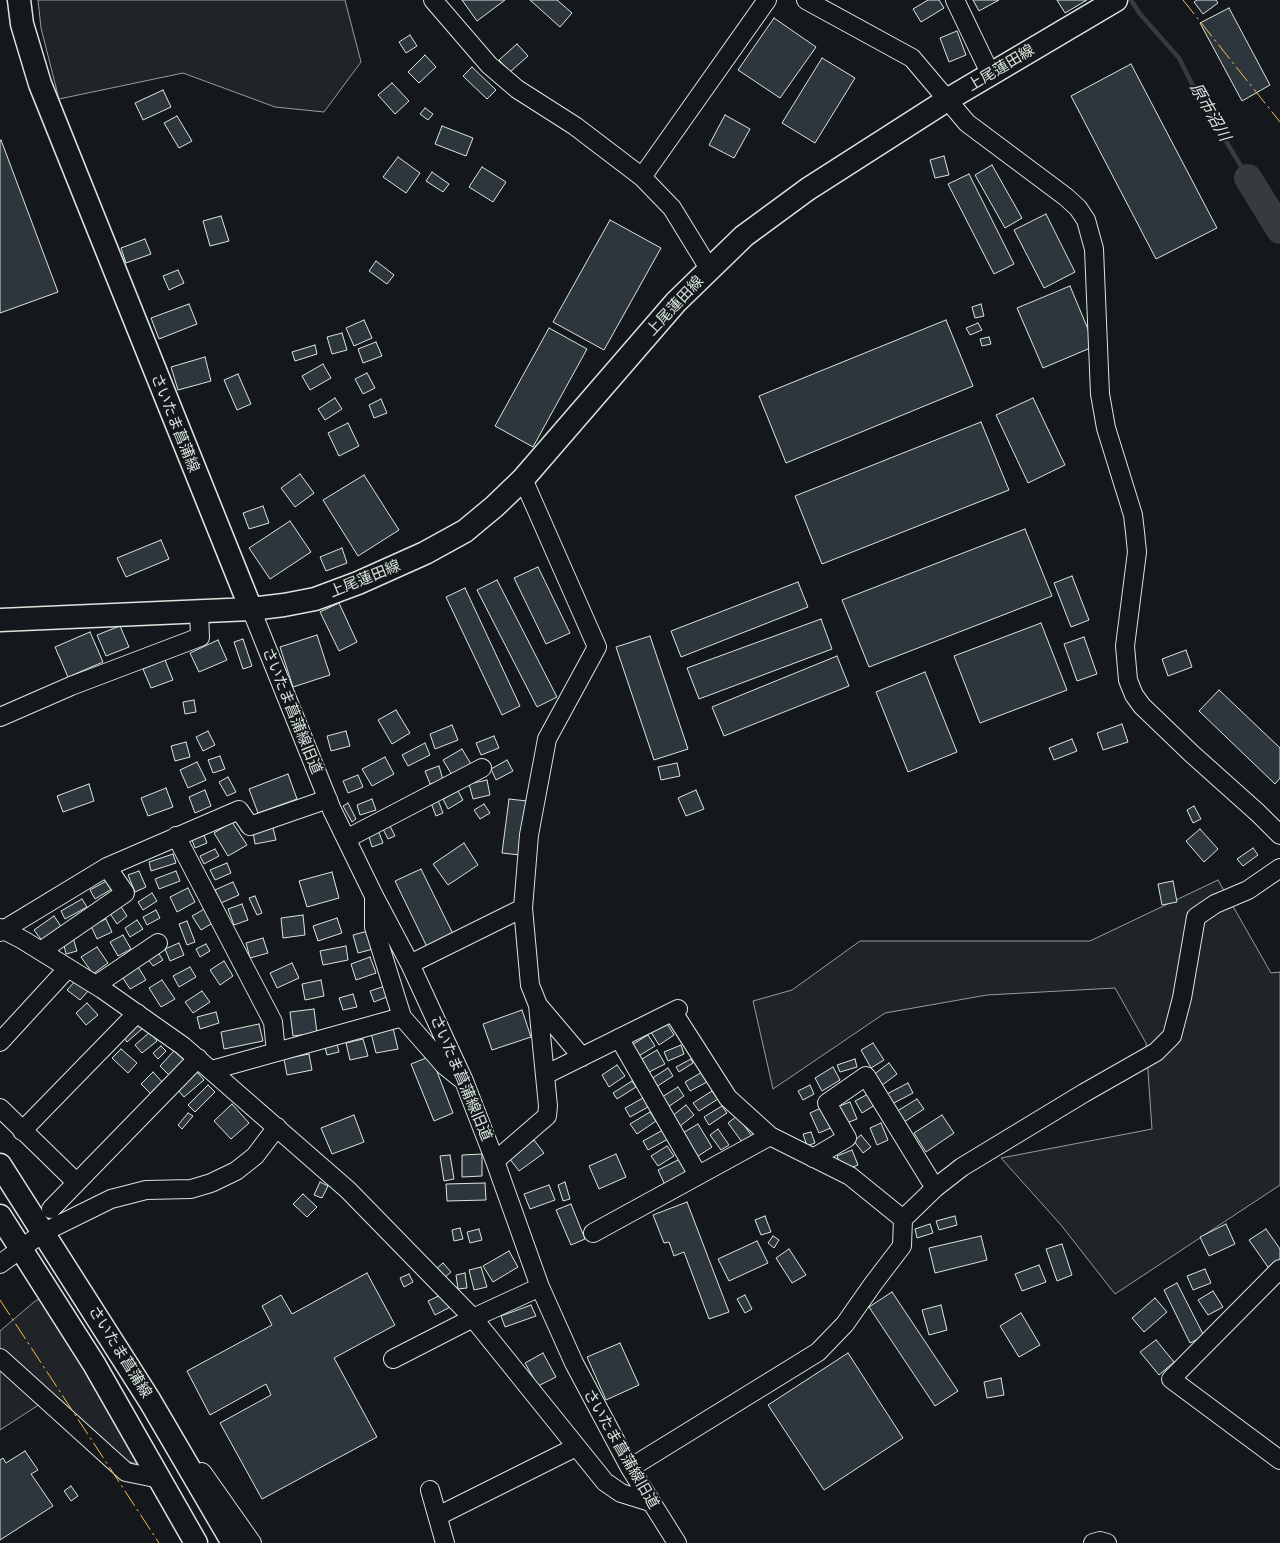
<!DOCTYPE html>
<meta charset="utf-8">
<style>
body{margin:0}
canvas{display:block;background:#14181c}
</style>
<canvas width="1280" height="1543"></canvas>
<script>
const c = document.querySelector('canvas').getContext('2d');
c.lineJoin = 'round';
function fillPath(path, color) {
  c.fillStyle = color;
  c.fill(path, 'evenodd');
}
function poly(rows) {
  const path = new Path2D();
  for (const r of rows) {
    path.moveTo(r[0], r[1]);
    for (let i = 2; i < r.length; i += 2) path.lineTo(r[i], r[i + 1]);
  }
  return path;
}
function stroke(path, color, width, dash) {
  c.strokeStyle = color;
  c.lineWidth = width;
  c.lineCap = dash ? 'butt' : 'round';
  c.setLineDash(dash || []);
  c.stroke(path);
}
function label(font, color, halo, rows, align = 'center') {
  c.font = font + ' Mulish,"Noto Sans JP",sans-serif';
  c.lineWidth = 4;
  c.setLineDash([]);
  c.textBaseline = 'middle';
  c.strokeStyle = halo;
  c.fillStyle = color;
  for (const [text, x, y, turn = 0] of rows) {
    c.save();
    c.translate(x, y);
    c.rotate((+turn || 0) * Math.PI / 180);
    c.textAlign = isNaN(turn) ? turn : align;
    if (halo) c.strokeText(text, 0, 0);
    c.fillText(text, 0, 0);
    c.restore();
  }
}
const green = poly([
 [38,0,345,0,361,62,324,112,275,107,183,73,59,99,41,28,38,0],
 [1218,880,1271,973,1280,972,1280,1185,1115,1294,1061,1225,1001,1158,1152,1129,1146,1043,1115,988,987,995,885,1013,773,1089,753,1001,792,990,860,941,1090,941,1218,880],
 [42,1297,144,1463,133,1463,121,1459,97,1441,0,1348,0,1331,34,1302,42,1297],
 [0,1370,22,1390,40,1404,0,1430,0,1370]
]);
const stream = poly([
 [1131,0,1140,14,1179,58,1192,84,1248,178]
]);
const river = poly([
 [1248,178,1280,230]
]);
const building = poly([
 [462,0,505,0,477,21,462,0],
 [530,0,557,0,572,13,560,27,530,0],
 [928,0,939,0,944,8,921,22,913,9,928,0],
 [973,0,999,0,979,11,973,0],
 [1057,0,1087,0,1065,13,1057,0],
 [1197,0,1216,0,1218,3,1203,14,1194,2,1197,0],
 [1229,8,1270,85,1242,101,1200,23,1229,8],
 [774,18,816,47,780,98,738,70,774,18],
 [957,31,966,55,949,62,940,38,957,31],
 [410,35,417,46,406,53,399,42,410,35],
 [517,44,528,56,510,72,499,60,517,44],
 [425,55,436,67,419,83,408,72,425,55],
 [822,58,855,78,815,143,782,123,822,58],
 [1131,64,1217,228,1156,259,1071,96,1131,64],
 [472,67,496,90,487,99,463,76,472,67],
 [392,83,409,101,395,114,378,95,392,83],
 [163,90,171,107,143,120,135,103,163,90],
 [425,108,433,114,428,120,420,114,425,108],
 [725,115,750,129,734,158,709,145,725,115],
 [177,116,192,141,179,148,164,123,177,116],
 [442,126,473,138,466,156,435,144,442,126],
 [1,140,58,292,0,313,0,141,1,140],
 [944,156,949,175,935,178,930,160,944,156],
 [398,157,420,173,406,193,383,177,398,157],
 [992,165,1022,218,1005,228,975,175,992,165],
 [482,167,506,182,493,202,469,187,482,167],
 [432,172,449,184,443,192,426,181,432,172],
 [969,174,1014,264,994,274,948,184,969,174],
 [1046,214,1075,272,1044,288,1014,230,1046,214],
 [221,216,229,241,210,246,203,221,221,216],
 [610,220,661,248,604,350,553,322,610,220],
 [145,239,151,254,126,263,121,248,145,239],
 [376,261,394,275,387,284,369,271,376,261],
 [178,270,184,283,169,290,163,276,178,270],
 [1070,286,1095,346,1043,368,1017,308,1070,286],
 [189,304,197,324,159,339,151,318,189,304],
 [981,304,984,316,975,318,972,307,981,304],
 [364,320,372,338,354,346,346,328,364,320],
 [946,320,973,386,786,463,759,396,946,320],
 [978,323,982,330,970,335,966,328,978,323],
 [549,328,587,349,533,447,495,426,549,328],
 [342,333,347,350,332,354,327,337,342,333],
 [989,337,991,344,982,346,980,339,989,337],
 [376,342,382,356,363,363,358,349,376,342],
 [315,345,317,354,295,361,292,352,315,345],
 [205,357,211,381,178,390,171,367,205,357],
 [323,364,331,378,310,390,302,376,323,364],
 [367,373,375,388,363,394,355,379,367,373],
 [238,374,251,404,237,410,224,380,238,374],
 [335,398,342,409,325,420,318,409,335,398],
 [1033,398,1065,465,1028,483,996,415,1033,398],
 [381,399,387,413,374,418,369,405,381,399],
 [981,422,1009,490,822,564,795,496,981,422],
 [348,423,359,446,339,456,328,433,348,423],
 [300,474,314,493,295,507,281,488,300,474],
 [364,475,399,530,358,556,323,500,364,475],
 [263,506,269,523,249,529,243,513,263,506],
 [290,521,311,552,270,579,249,548,290,521],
 [1025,529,1052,596,869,667,842,600,1025,529],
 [161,540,169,559,126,577,117,558,161,540],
 [342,548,347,563,326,571,320,557,342,548],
 [538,567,570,633,546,644,514,578,538,567],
 [1072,576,1089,620,1071,627,1054,583,1072,576],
 [497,580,557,697,537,707,477,590,497,580],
 [798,582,808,607,681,657,671,631,798,582],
 [465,588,520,706,502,715,446,597,465,588],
 [339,603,357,642,339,651,320,612,339,603],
 [821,619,832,649,699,699,687,668,821,619],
 [1041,623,1067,690,980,723,954,656,1041,623],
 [120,626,129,647,106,656,97,635,120,626],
 [90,632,103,662,68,677,55,647,90,632],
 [317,635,330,675,293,687,280,647,317,635],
 [650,636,688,749,654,760,616,647,650,636],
 [1084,637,1097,674,1077,681,1064,644,1084,637],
 [243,639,252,666,243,669,234,642,243,639],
 [218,640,227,660,199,672,190,653,218,640],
 [1186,650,1192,667,1168,676,1162,659,1186,650],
 [837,656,849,686,724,736,712,707,837,656],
 [165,660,173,680,151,688,143,669,165,660],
 [925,672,957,752,908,772,876,692,925,672],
 [1219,690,1280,748,1280,778,1275,784,1199,711,1219,690],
 [194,700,196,712,185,714,183,702,194,700],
 [396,710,410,733,392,744,378,720,396,710],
 [1122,724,1128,742,1103,750,1097,733,1122,724],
 [452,725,458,740,435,749,430,734,452,725],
 [208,731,215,745,203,751,196,737,208,731],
 [346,731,350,746,331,751,327,736,346,731],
 [494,736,499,748,481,755,476,743,494,736],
 [1072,739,1077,751,1054,760,1049,748,1072,739],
 [186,742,190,757,175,761,171,746,186,742],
 [425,743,430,755,408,766,402,755,425,743],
 [462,749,471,764,452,775,443,760,462,749],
 [220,756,225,769,213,773,208,760,220,756],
 [385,757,394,774,372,786,362,769,385,757],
 [507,760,513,771,496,780,491,769,507,760],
 [197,762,206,780,188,788,180,770,197,762],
 [677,763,680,776,661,780,658,767,677,763],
 [439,766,443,780,430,784,425,771,439,766],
 [288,774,297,799,258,813,249,789,288,774],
 [358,775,363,787,348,793,343,781,358,775],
 [228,777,236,792,227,796,219,782,228,777],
 [487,780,490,795,473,799,469,784,487,780],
 [89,784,94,801,63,812,57,796,89,784],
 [166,788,173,807,148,816,141,798,166,788],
 [205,790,211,806,195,813,189,797,205,790],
 [696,790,704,809,686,816,678,798,696,790],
 [458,791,463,800,448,809,443,799,458,791],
 [372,799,376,810,360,815,357,805,372,799],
 [509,799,527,801,520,855,502,853,509,799],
 [438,800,443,813,436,816,431,803,438,800],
 [348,803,356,819,352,822,343,806,348,803],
 [484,804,490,813,480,819,474,810,484,804],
 [1194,806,1201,819,1193,823,1187,810,1194,806],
 [232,822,247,845,228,856,214,833,232,822],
 [390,826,395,836,388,839,383,829,390,826],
 [273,828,276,840,255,844,253,832,273,828],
 [1200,829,1218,849,1204,862,1186,841,1200,829],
 [378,830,383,843,372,847,368,834,378,830],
 [204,835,207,843,195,848,192,840,204,835],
 [464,843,478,865,448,885,433,864,464,843],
 [1253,848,1258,855,1243,866,1237,859,1253,848],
 [215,849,219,856,204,864,200,856,215,849],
 [173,854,176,863,151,871,149,862,173,854],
 [227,863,231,873,215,880,210,870,227,863],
 [421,869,454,936,428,949,395,881,421,869],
 [139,871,146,887,135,892,128,875,139,871],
 [176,871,180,881,159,889,155,879,176,871],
 [332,872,339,898,307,907,299,881,332,872],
 [110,879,115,887,95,899,90,890,110,879],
 [1173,881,1177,902,1162,905,1158,884,1173,881],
 [233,882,239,895,221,903,215,890,233,882],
 [188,888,195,902,177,912,170,897,188,888],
 [152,893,157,901,143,910,138,902,152,893],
 [255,896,262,913,257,915,249,898,255,896],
 [82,899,87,907,65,919,61,911,82,899],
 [242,904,248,920,234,925,228,909,242,904],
 [120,905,127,916,117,924,109,912,120,905],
 [208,907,216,921,201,930,192,916,208,907],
 [156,910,160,918,147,925,143,917,156,910],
 [303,915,305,935,283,938,281,918,303,915],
 [54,916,62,928,43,942,34,930,54,916],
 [337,918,342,933,318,941,313,926,337,918],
 [106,919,112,932,97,939,91,926,106,919],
 [137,920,143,929,130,937,125,928,137,920],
 [187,921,195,942,187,945,179,924,187,921],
 [368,931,373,949,358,953,353,935,368,931],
 [123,935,131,949,118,956,110,942,123,935],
 [73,938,77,951,66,954,63,941,73,938],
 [263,938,268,953,250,958,246,943,263,938],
 [179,943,184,955,170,961,165,949,179,943],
 [206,944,210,951,200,957,196,949,206,944],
 [346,946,348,960,323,965,320,951,346,946],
 [97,947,108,963,93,974,81,957,97,947],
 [157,951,163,960,153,966,147,958,157,951],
 [370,957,376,973,356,980,351,964,370,957],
 [224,961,233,976,220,985,210,970,224,961],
 [292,963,299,978,277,988,270,973,292,963],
 [137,965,146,980,130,989,121,975,137,965],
 [190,967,196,977,179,987,173,976,190,967],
 [77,979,89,990,80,1000,67,990,77,979],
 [162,980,175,999,161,1007,149,988,162,980],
 [321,980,324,996,305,1000,302,984,321,980],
 [385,986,389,996,374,1002,370,991,385,986],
 [202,991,210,1002,193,1013,185,1002,202,991],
 [353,994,357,1007,343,1010,339,998,353,994],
 [87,1003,98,1015,86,1025,76,1013,87,1003],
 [314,1009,317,1033,293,1036,290,1012,314,1009],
 [522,1010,531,1037,492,1050,483,1024,522,1010],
 [216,1012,219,1023,200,1029,197,1017,216,1012],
 [666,1022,674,1035,659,1045,651,1032,666,1022],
 [138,1024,142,1029,127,1042,123,1037,138,1024],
 [259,1024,263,1041,224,1049,221,1032,259,1024],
 [393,1028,398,1049,376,1053,371,1033,393,1028],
 [150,1032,157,1041,142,1053,135,1045,150,1032],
 [648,1035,655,1046,637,1057,630,1046,648,1035],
 [363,1039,368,1056,350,1060,346,1043,363,1039],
 [336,1040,339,1052,327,1055,324,1043,336,1040],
 [873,1043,884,1060,871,1068,861,1050,873,1043],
 [681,1045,684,1054,668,1061,664,1052,681,1045],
 [161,1046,166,1051,158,1059,153,1053,161,1046],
 [121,1049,137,1063,128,1073,112,1058,121,1049],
 [657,1050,665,1064,649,1072,642,1059,657,1050],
 [174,1051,184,1060,169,1075,160,1066,174,1051],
 [309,1054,312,1070,287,1075,284,1059,309,1054],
 [431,1056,453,1113,434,1121,411,1064,431,1056],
 [691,1059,693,1063,679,1072,676,1067,691,1059],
 [855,1059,857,1067,840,1072,837,1065,855,1059],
 [889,1063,897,1074,881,1086,873,1075,889,1063],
 [617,1065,625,1076,609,1087,602,1075,617,1065],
 [833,1067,840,1080,822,1091,815,1078,833,1067],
 [668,1068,673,1076,656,1087,651,1079,668,1068],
 [704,1071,709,1081,690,1091,685,1082,704,1071],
 [153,1072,166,1086,154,1097,141,1084,153,1072],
 [197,1072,204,1080,184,1097,177,1089,197,1072],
 [632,1081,636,1087,617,1099,613,1093,632,1081],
 [908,1083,913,1093,890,1105,885,1095,908,1083],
 [208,1085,215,1092,195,1112,188,1105,208,1085],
 [810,1085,814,1094,803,1100,798,1091,810,1085],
 [678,1087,684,1096,668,1107,662,1097,678,1087],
 [712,1091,718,1099,699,1111,693,1103,712,1091],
 [868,1094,875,1105,862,1113,855,1101,868,1094],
 [643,1098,648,1107,630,1117,625,1108,643,1098],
 [917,1099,924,1109,901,1124,894,1113,917,1099],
 [850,1102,857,1119,844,1124,837,1107,850,1102],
 [232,1104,249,1123,231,1139,214,1121,232,1104],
 [686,1105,694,1115,679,1127,671,1117,686,1105],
 [722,1106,727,1113,709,1125,704,1117,722,1106],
 [823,1107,833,1127,819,1133,810,1113,823,1107],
 [650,1112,656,1121,637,1134,630,1124,650,1112],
 [188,1113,193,1116,182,1129,178,1125,188,1113],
 [354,1115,364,1142,332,1154,321,1128,354,1115],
 [942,1115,954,1133,926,1152,914,1133,942,1115],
 [737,1116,752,1136,742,1142,728,1123,737,1116],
 [881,1123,888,1140,877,1145,870,1128,881,1123],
 [698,1124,712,1147,695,1158,681,1134,698,1124],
 [718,1129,729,1145,721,1150,710,1135,718,1129],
 [663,1130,668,1139,648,1150,643,1141,663,1130],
 [811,1132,815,1143,807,1146,803,1134,811,1132],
 [861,1135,871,1147,863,1153,854,1141,861,1135],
 [534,1140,544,1153,519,1171,509,1158,534,1140],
 [667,1146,674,1156,658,1166,651,1156,667,1146],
 [852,1150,858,1165,843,1171,837,1156,852,1150],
 [482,1154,482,1176,462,1177,462,1155,482,1154],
 [616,1154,626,1177,599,1189,589,1166,616,1154],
 [450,1155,454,1179,444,1181,440,1156,450,1155],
 [680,1159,687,1174,665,1185,658,1170,680,1159],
 [320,1182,328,1186,322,1198,314,1195,320,1182],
 [565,1182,570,1199,563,1201,558,1185,565,1182],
 [485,1183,486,1200,447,1201,446,1184,485,1183],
 [549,1185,555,1200,530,1209,524,1194,549,1185],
 [303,1194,317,1207,307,1217,293,1204,303,1194],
 [687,1202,729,1312,709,1319,684,1252,674,1256,669,1242,664,1243,653,1215,687,1202],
 [571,1204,585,1239,571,1245,556,1210,571,1204],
 [765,1216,771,1232,761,1235,755,1220,765,1216],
 [955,1216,957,1225,939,1230,936,1221,955,1216],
 [930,1224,933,1233,917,1238,915,1229,930,1224],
 [1226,1224,1235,1244,1209,1256,1200,1237,1226,1224],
 [460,1228,463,1239,454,1241,452,1230,460,1228],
 [479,1229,482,1240,470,1243,467,1232,479,1229],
 [1266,1229,1280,1249,1280,1263,1270,1270,1249,1240,1266,1229],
 [773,1236,779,1240,774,1248,768,1243,773,1236],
 [981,1236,987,1260,935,1273,929,1248,981,1236],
 [757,1241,768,1263,729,1281,718,1259,757,1241],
 [1062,1244,1072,1275,1057,1281,1046,1249,1062,1244],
 [789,1249,806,1275,792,1283,776,1258,789,1249],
 [509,1251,518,1267,493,1282,483,1266,509,1251],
 [443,1263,451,1272,443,1279,435,1270,443,1263],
 [1039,1265,1046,1282,1022,1291,1015,1274,1039,1265],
 [481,1267,487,1287,474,1290,469,1270,481,1267],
 [1205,1269,1211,1283,1193,1290,1187,1276,1205,1269],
 [367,1273,395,1325,334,1358,377,1437,262,1499,220,1423,271,1395,266,1384,210,1415,187,1371,272,1325,262,1306,281,1295,292,1314,367,1273],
 [465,1273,467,1288,458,1289,456,1275,465,1273],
 [409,1274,413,1282,404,1287,400,1278,409,1274],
 [1177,1283,1204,1336,1190,1343,1164,1290,1177,1283],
 [1213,1291,1223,1307,1208,1315,1198,1300,1213,1291],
 [447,1292,454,1305,435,1315,428,1301,447,1292],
 [892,1292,958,1391,935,1406,869,1307,892,1292],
 [745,1295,752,1309,745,1313,737,1299,745,1295],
 [1155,1298,1167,1312,1144,1332,1132,1318,1155,1298],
 [531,1305,536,1316,505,1327,501,1316,531,1305],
 [941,1305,947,1330,929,1335,922,1310,941,1305],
 [1021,1313,1040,1345,1019,1357,1000,1326,1021,1313],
 [1156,1340,1174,1362,1159,1375,1140,1352,1156,1340],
 [620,1343,639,1385,606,1400,587,1357,620,1343],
 [543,1353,556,1377,538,1386,525,1363,543,1353],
 [848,1353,903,1438,824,1490,768,1405,848,1353],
 [1001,1378,1004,1395,987,1398,984,1382,1001,1378],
 [25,1451,38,1470,31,1474,53,1506,0,1540,0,1460,3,1458,6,1463,25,1451],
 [71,1486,78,1496,71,1501,64,1491,71,1486]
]);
const minor = poly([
 [433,0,489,65,517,89,575,126,642,177,672,208,710,270],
 [806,0,912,58,967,123,1066,197,1078,208,1086,220,1094,249,1100,394,1106,428,1133,515,1135,532,1137,552,1125,646,1128,680,1134,695,1142,706,1192,754,1258,813,1280,835],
 [955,0,990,73],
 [642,177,767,0],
 [251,609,332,810,374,896,410,964,464,1081,495,1161,540,1287,574,1363,630,1468,677,1543],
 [0,717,71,686,200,637,199,612],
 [176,836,273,1022,276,1052],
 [346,839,482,768],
 [374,899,374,927,402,1017,445,1066,460,1078],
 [523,908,530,985,538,1005,582,1057],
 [0,928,23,940,102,989,183,1046,348,1190,473,1318,605,1482,621,1493,650,1502],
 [0,932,107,867,239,810,250,826,328,799],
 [41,951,125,893,107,867],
 [410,964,523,908,529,835,547,739,597,647,523,479],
 [96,985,158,943],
 [673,1012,728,1098,770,1136,850,1176,903,1219],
 [619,1038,698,1175],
 [0,1042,68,968],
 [212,1070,402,1017],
 [545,1075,678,1009],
 [0,1108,76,1182],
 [22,1131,137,1013],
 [813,1158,847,1138,827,1103,866,1076,935,1188],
 [495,1161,547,1116,548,1106,538,1005],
 [51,1209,198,1058],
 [593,1233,770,1136],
 [0,1264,44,1232,111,1199,146,1190,191,1189,211,1183,236,1171,255,1156,277,1127],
 [1280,1269,1171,1379,1280,1460],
 [0,1358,126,1472,160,1479],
 [393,1359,473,1318,540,1287],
 [630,1468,818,1352,845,1324,873,1284,902,1246,903,1219,935,1188,962,1167,1084,1093,1156,1052,1172,1036,1182,998,1196,917,1215,904,1248,890,1280,868],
 [202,1472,252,1543],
 [430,1490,445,1543],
 [438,1516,576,1447],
 [1093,1543,1100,1541,1107,1543]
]);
const major = poly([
 [19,0,22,24,40,84,251,609],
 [0,620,251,609,284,605,315,599,358,583,425,553,465,531,495,506,523,479,676,302,744,236,808,189,947,100,1116,0],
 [0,1165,150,1401,233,1543],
 [0,1216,94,1364,196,1543]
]);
const power = poly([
 [1183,0,1280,122],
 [0,1300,159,1543]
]);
const streetNames = [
 ["上尾蓮田線",1001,68,-31],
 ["上尾蓮田線",675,306,-47],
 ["さいたま菖蒲線",175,423,68],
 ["上尾蓮田線",365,579,-22],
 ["さいたま菖蒲線旧道",292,711,68],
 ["さいたま菖蒲線旧道",461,1078,67],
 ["さいたま菖蒲線",120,1352,58],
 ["さいたま菖蒲線旧道",621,1449,60]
];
const waterNames = [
 ["原市沼川",1210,112,60]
];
fillPath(green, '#202428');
stroke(green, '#939e99', 1);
stroke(stream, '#363b3e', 4.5);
stroke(river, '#363b3e', 28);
fillPath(building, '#2c363c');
stroke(building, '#d8e6dc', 1);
stroke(minor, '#d8e6dc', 20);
stroke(major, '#d8e6dc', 25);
stroke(minor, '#14181c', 18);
stroke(major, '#14181c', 22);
stroke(power, '#ffb74d', 1, [18, 4, 2.5, 4]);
label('15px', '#d8e6dc', '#14181c', streetNames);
label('italic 16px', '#d8e6dc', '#14181c', waterNames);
</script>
